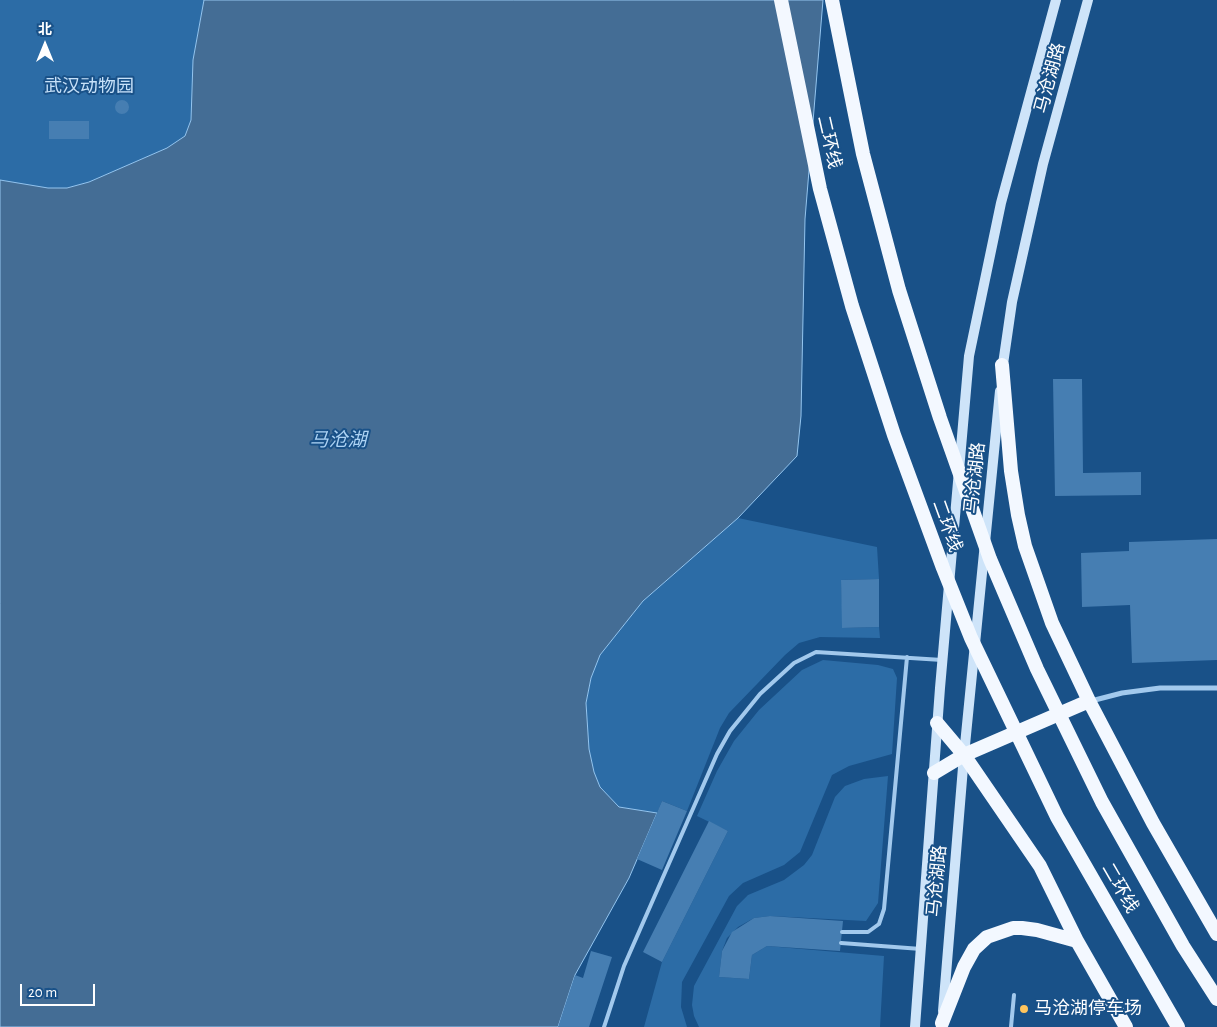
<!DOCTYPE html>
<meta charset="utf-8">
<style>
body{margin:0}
#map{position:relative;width:1217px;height:1027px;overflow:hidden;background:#195188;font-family:"Alegreya Sans","Noto Sans SC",sans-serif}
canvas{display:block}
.north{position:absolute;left:20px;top:20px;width:50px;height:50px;-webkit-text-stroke:4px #195188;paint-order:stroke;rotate:0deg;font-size:14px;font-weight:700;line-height:20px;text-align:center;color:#fff}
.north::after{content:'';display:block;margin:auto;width:18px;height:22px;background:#fff;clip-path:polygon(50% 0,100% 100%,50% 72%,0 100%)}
.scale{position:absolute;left:20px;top:984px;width:75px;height:22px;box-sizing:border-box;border:2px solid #fff;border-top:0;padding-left:6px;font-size:15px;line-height:18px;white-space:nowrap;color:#fff;-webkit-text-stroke:4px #195188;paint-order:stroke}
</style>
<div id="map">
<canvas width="1217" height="1027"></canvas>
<div class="north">北</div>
<div class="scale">20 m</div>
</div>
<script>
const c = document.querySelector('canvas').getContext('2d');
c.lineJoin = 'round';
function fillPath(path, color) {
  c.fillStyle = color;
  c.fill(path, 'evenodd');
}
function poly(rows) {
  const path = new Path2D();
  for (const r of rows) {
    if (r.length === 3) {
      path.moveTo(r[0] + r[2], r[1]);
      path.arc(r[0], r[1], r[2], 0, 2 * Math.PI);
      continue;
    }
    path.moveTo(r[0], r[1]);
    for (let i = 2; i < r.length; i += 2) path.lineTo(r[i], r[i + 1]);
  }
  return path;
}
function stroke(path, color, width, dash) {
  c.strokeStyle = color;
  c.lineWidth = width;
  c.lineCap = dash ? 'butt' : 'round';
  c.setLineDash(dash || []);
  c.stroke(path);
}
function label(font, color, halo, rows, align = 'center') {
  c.font = font + ' "Alegreya Sans","Noto Sans SC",sans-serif';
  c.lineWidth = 4;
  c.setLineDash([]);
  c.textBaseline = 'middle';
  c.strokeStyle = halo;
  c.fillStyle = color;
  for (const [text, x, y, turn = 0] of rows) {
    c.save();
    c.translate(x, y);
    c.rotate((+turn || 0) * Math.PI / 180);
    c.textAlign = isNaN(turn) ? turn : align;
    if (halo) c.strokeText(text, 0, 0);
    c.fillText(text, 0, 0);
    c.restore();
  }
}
const green = poly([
 [0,0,204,0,193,60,191,120,185,136,167,148,89,182,67,188,48,188,0,180],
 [738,518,877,547,879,579,841,580,843,628,879,627,880,638,820,637,799,643,785,655,729,713,720,728,687,811,662,801,657,813,619,807,600,787,594,772,589,749,586,703,591,678,600,655,643,601],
 [823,660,878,665,893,669,897,678,892,754,849,766,832,775,800,852,784,865,743,883,729,896,682,982,681,1007,687,1027,644,1027,662,962,728,831,697,816,717,771,734,741,759,710,802,670],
 [888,776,878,903,866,921,770,916,754,918,738,927,727,938,722,951,719,977,749,979,752,955,767,946,884,956,880,1027,699,1027,694,1016,692,1005,694,986,737,906,748,895,784,880,804,865,812,855,835,797,845,786,864,779]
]);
const water = poly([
 [204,0,823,0,805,219,801,416,797,456,738,518,643,601,600,655,591,678,586,703,589,749,594,772,600,787,619,807,657,813,629,878,575,975,558,1027,0,1027,0,180,48,188,67,188,89,182,167,148,185,136,191,120,193,60,204,0]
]);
const building = poly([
 [122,107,7],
 [49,121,89,121,89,139,49,139],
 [1053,379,1082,379,1083,473,1141,472,1141,495,1055,496],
 [1217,539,1217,660,1132,663,1130,605,1082,607,1081,553,1129,551,1129,542],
 [879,579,879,627,842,628,841,580],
 [662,801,687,811,662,870,637,859],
 [709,821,728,831,662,962,643,952],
 [770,916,843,921,840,951,767,946,752,955,749,979,719,977,722,951,732,932,754,918],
 [591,951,612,957,589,1027,558,1027,575,975,583,978]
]);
const service = poly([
 [842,932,868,932,879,924,884,909,907,657],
 [841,943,921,949],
 [604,1027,624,966,717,754,730,731,760,694,794,663,816,652,942,660],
 [1011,1027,1014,995]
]);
const minor = poly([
 [1091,701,1122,693,1160,688,1217,688]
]);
const secondary = poly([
 [1002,371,1012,302,1043,164,1088,0],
 [943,1011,964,755,1000,391],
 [915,1027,940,688,969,356,1001,203,1056,0]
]);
const trunk = poly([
 [1002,365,1011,471,1018,515,1025,546,1052,623,1089,701,1153,823,1217,934],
 [937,723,964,755,1040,866,1077,941,1126,1027],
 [934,773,964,755,1089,701],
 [942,1023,964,967,974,949,987,937,1013,928,1022,928,1037,930,1077,941]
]);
const trunkBridge = poly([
 [781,0,820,189,852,306,894,435,943,568,971,638,1057,817,1178,1027],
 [832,0,863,154,899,290,940,418,990,559,1037,669,1102,802,1183,946,1217,999]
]);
const markers = [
 [1024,1009,5,"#ffc55d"]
];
const streetNames = [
 ["马沧湖路",1050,78,-75],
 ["二环线",829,142,77],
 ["马沧湖路",975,478,-84],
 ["二环线",947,526,70],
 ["马沧湖路",937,881,-85],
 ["二环线",1120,888,60]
];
const parkNames = [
 ["武汉动物园",89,87]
];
const poiNames = [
 ["马沧湖停车场",1034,1009]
];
const waterNames = [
 ["马沧湖",338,440]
];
fillPath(green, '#2c6ca6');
fillPath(water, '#446d95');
stroke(water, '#94c5ef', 1);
fillPath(building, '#467eb2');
stroke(service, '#a2c9ed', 4);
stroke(minor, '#a2c9ed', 5);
stroke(secondary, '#cee4f9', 10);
stroke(trunk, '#f3f8ff', 14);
stroke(trunkBridge, '#f3f8ff', 14);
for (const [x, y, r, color] of markers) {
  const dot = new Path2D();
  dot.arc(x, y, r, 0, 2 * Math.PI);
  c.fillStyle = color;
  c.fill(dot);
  stroke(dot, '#195188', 2);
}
label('18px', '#fff', '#195188', streetNames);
label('18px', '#c7e1f9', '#195188', parkNames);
label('18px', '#fff', '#195188', poiNames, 'left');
label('italic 19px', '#add3f4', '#195188', waterNames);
</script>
